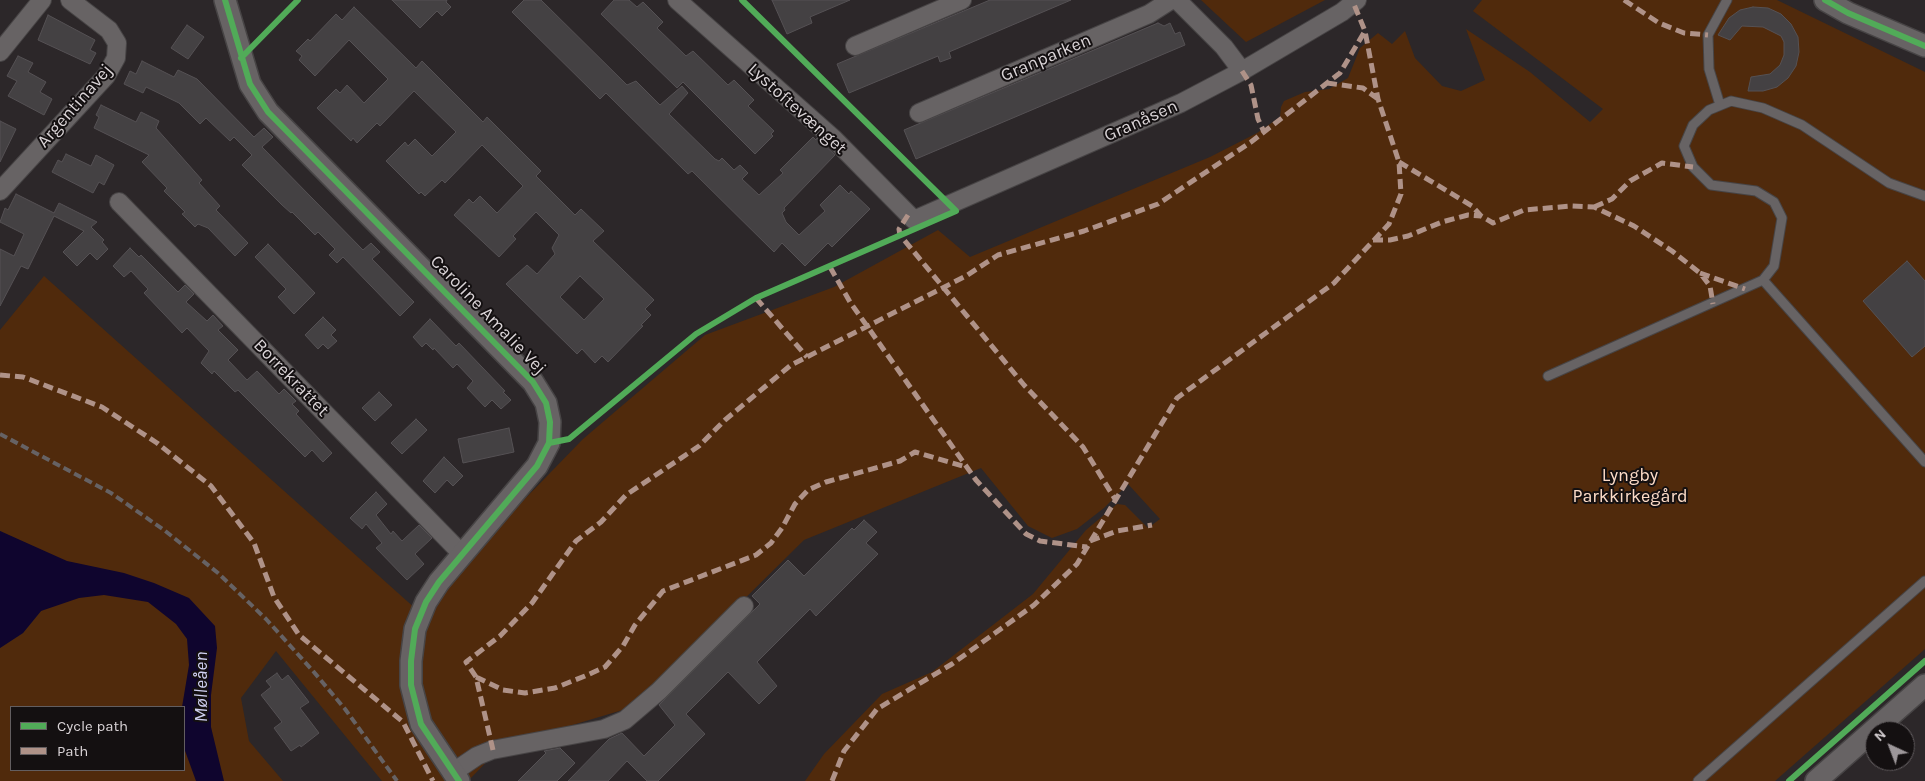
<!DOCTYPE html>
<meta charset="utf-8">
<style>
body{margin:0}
#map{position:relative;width:1925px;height:781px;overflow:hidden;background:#2c2729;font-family:Karla,sans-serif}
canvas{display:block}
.legend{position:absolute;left:10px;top:706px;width:175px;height:65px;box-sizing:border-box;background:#141011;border:1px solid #635e60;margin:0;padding:6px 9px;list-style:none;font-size:15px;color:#dad4d7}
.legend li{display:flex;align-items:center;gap:10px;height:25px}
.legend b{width:25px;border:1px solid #635e60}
.north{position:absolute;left:1865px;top:721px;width:50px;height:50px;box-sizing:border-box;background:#141011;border:1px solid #635e60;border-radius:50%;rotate:317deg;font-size:14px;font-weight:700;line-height:20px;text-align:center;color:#dad4d7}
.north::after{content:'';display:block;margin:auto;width:18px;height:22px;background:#9d979a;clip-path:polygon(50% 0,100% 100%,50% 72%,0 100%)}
</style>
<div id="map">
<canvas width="1925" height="781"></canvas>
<ul class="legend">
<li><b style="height:6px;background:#51ab58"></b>Cycle path</li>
<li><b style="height:6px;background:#af9288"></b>Path</li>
</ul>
<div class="north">N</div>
</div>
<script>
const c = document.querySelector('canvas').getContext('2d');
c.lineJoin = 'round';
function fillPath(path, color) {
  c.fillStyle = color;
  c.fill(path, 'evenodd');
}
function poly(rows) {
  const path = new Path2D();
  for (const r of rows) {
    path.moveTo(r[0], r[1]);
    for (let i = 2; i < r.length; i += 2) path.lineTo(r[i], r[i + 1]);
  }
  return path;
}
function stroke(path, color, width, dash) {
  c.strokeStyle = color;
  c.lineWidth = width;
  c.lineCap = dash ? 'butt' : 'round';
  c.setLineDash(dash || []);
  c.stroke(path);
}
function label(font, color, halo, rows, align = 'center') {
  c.font = font + ' Karla,sans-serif';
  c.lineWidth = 4;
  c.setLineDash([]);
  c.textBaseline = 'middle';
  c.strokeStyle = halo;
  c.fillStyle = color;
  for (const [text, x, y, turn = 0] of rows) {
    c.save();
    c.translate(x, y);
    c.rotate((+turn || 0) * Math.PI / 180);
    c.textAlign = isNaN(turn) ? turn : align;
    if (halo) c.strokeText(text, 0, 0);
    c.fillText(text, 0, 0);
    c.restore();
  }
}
const green = poly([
 [1201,0,1325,0,1246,42],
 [1482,0,1777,0,1925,72,1925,649,1775,781,805,781,824,754,882,694,932,672,1033,594,1086,530,1117,504,1125,505,1148,528,1160,519,1128,484,1104,508,1077,529,1052,538,1028,526,981,468,804,540,636,706,502,746,468,781,382,781,276,651,241,698,249,741,283,781,0,781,0,648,23,633,41,611,49,554,0,531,0,330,44,276,417,610,583,439,705,335,834,287,938,230,970,257,1210,157,1257,133,1280,117,1281,107,1284,101,1305,92,1329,89,1348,78,1360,48,1378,33,1392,44,1405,31,1415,58,1442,86,1461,91,1485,80,1466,29,1530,72,1590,122,1603,109,1473,11],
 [11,707,184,707,184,770,11,770]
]);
const water = poly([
 [0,531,67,561,124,573,154,583,189,598,215,626,217,648,211,695,211,727,224,781,196,781,184,748,182,707,189,665,187,639,176,624,148,602,104,595,79,598,41,611,23,633,0,648]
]);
const building = poly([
 [392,0,447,0,446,2,451,7,442,16,437,11,420,28,392,0],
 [524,0,541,0,627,85,636,81,660,105,682,86,688,93,669,114,715,159,719,161,722,158,734,170,740,165,748,173,742,179,759,195,783,173,780,170,813,137,816,140,817,138,835,155,784,208,785,210,782,213,786,222,799,235,825,211,820,205,840,185,849,194,851,191,870,209,832,247,828,243,805,266,782,243,774,252,692,171,688,174,606,93,600,99,512,12,524,0],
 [614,0,629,0,637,7,643,2,663,22,657,28,686,56,693,51,728,85,734,80,754,100,748,106,774,131,771,134,773,136,755,154,683,82,677,88,601,14,614,0],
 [772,0,850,0,810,17,812,23,787,34,772,0],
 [990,0,1071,0,949,52,951,58,940,62,938,56,849,93,837,64,990,0],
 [354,7,416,68,422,61,483,122,487,117,541,171,536,176,575,215,581,209,604,231,593,241,654,300,645,309,651,315,641,325,643,326,608,362,602,356,595,363,582,349,577,354,506,284,527,265,537,274,555,254,552,248,559,235,536,212,513,236,516,239,499,257,454,215,469,199,473,203,480,196,497,213,523,186,482,145,445,183,442,180,425,196,421,192,419,194,386,161,405,142,408,146,415,139,432,156,456,132,414,91,380,126,377,123,357,143,353,138,351,141,317,108,336,89,340,93,347,85,364,103,388,79,349,40,315,76,299,60,302,56,296,51,308,39,310,41,336,14,342,20,354,7],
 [580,276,604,299,584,320,560,297,580,276],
 [1753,7,1768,8,1781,14,1791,24,1798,37,1799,52,1796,66,1788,78,1777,87,1763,91,1748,91,1751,77,1770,74,1780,65,1784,55,1784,42,1781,36,1763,27,1742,26,1730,40,1718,35,1729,18,1740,10,1753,7],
 [48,15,95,40,90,50,96,53,90,64,38,40,48,15],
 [1158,23,1164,26,1170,23,1175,34,1180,32,1185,45,916,159,904,130,1158,23],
 [187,25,204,37,188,59,171,48,187,25],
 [18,56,33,63,28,72,46,82,40,92,52,99,44,115,8,96,17,81,7,76,18,56],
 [142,61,174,77,178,70,197,79,254,137,264,128,273,137,262,147,363,250,371,243,380,252,372,259,414,302,400,316,343,257,337,263,329,255,335,249,318,232,315,235,292,212,291,213,282,205,242,165,252,155,234,137,230,141,206,118,200,124,179,103,146,87,143,93,124,84,130,71,136,74,142,61],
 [101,105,136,122,141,112,159,121,156,128,202,180,199,183,220,206,216,210,248,243,235,256,208,228,198,224,195,227,182,214,185,212,164,191,167,188,142,162,149,155,94,128,99,117,96,115,101,105],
 [0,121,16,129,0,162,0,121],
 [66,154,91,166,96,155,114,165,104,185,99,182,93,193,52,172,58,160,62,162,66,154],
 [16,194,54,213,59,203,97,222,91,227,104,240,102,242,108,249,97,260,90,253,77,266,63,252,84,231,54,216,28,269,21,266,0,306,0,249,14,256,24,234,0,222,5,208,8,210,16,194],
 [268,244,315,293,294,314,278,297,286,289,255,257,268,244],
 [130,248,139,257,141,255,178,292,185,285,194,294,186,302,207,321,213,315,223,326,218,330,238,350,228,360,247,380,257,371,279,394,284,389,296,401,292,404,299,411,296,414,332,453,323,462,312,450,305,457,238,390,235,392,214,371,212,374,201,363,209,351,187,328,182,333,144,293,148,289,131,271,124,277,113,266,130,248],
 [1907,261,1925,281,1925,346,1912,357,1863,301,1907,261],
 [323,317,336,330,331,335,337,341,328,349,323,344,318,349,305,335,323,317],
 [430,319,456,346,459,343,505,391,503,392,511,400,501,409,492,400,485,407,467,388,473,381,457,364,453,368,434,348,433,350,426,343,422,347,413,337,430,319],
 [379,392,392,405,375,421,362,408,379,392],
 [416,419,427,430,402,454,391,443,416,419],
 [509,428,514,452,463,463,458,439,509,428],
 [444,457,463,476,453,486,447,480,435,493,423,481,444,457],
 [376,492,387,504,376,515,391,534,393,531,402,541,419,525,432,538,415,554,424,564,407,580,376,548,382,543,366,524,362,529,350,518,376,492],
 [864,520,877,532,866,543,878,554,816,616,810,609,757,662,777,686,759,704,728,672,686,714,705,734,658,781,647,781,627,761,608,781,568,781,609,739,622,733,644,756,675,725,659,705,760,604,752,596,788,560,804,576,852,528,854,530,864,520],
 [277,673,282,680,288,675,309,702,300,708,319,733,301,747,300,745,291,751,274,728,282,722,261,695,271,687,266,681,277,673],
 [560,748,575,763,557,781,518,781,546,753,544,751,560,748]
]);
const service = poly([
 [1720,105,1709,69,1708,35,1727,0],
 [1763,280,1925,462],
 [1548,376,1763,280,1774,266,1782,218,1774,202,1756,191,1711,185,1693,167,1684,146,1693,125,1709,110,1731,101,1763,108,1802,125,1889,183,1925,196],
 [1698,781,1925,581]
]);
const minor = poly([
 [677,0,834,139,914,220,1181,103,1242,71,1342,12,1357,0],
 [1177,0,1224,47,1242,71],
 [855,46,962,0],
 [0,52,42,0],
 [919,113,1149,14,1171,0],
 [0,191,106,76,116,58,117,43,109,30,70,0],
 [119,202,462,554],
 [452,773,477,756,492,750,604,729,625,720,659,691,744,606]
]);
const tertiary = poly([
 [225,0,250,84,268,112,533,382,546,403,550,422,549,443,537,466,439,582,426,602,415,629,411,661,411,685,421,724,459,781],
 [1825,0,1848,13,1925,46],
 [1816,781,1925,685]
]);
const rail = poly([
 [0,434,111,493,164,530,218,573,266,619,313,671,345,709,397,781]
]);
const quiet = poly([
 [1624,0,1659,23,1684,33,1708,35],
 [1242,71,1251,85,1258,119,1264,132],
 [1327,83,1363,88,1378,99],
 [1399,162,1472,206,1481,216,1493,223,1524,210,1572,206,1594,207,1634,226,1672,251,1700,273,1710,286,1713,304],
 [1594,207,1612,199,1630,181,1662,163,1693,167],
 [908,215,899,229,900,235,1024,385,1083,447,1115,499],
 [1373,240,1390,240,1408,236,1442,222,1468,215,1481,216],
 [830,267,850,302,976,480,1026,534,1040,541,1087,547],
 [1700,273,1745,289],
 [756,298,807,357],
 [0,375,23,377,102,407,157,443,211,486,254,543,274,597,299,635,403,722,433,781],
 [1090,541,1117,531,1152,525],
 [476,677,503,690,525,693,555,688,585,676,605,667,623,646,635,625,663,591,756,555,771,543,782,528,795,504,808,490,826,482,900,461,915,452,966,467],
 [493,750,476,677,466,662,500,636,532,603,576,541,601,522,626,495,699,446,725,420,791,365,966,276,998,255,1084,231,1158,204,1251,142,1340,73,1365,31],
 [832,781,844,751,877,709,952,664,1034,605,1077,564,1177,398,1334,283,1389,224,1401,194,1399,162,1378,99,1365,31,1353,2]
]);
const cycleway = poly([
 [225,0,250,84,268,112,533,382,546,403,550,422,549,443,537,466,439,582,426,602,415,629,411,661,411,685,421,724,459,781],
 [1825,0,1848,13,1925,46],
 [241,58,298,0],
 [549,443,569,439,696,334,756,298,956,211,742,0],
 [1789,781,1925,661]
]);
const streetNames = [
 ["Granparken",1046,58,-23],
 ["Argentinavej",75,106,-49],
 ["Lystoftevænget",797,109,42],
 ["Granåsen",1141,121,-24],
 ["Caroline Amalie Vej",488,315,46],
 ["Borrekrattet",291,378,46]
];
const parkNames = [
 ["Lyngby",1630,476],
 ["Parkkirkegård",1630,497]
];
const waterNames = [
 ["Mølleåen",202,687,-90]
];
fillPath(green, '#502a0c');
fillPath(water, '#0f052e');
fillPath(building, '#444143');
stroke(building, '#555154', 1);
stroke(service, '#474445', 11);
stroke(minor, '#474445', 20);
stroke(tertiary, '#474445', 24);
stroke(service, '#676364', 9);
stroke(minor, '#676364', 18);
stroke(tertiary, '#676364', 21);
stroke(rail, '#666264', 4, [8, 4]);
stroke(quiet, '#af9288', 5, [10, 5]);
stroke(cycleway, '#51ab58', 6);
label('18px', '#dad4d7', '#141011', streetNames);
label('18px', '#fddcc8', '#141011', parkNames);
label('italic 19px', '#cfd0f1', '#141011', waterNames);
</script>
